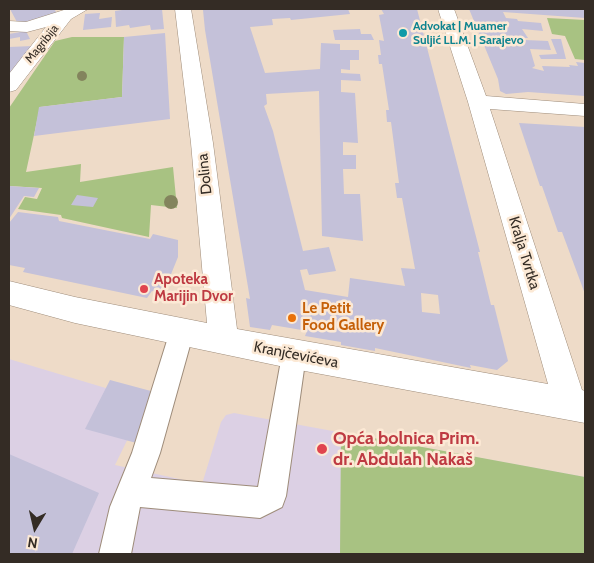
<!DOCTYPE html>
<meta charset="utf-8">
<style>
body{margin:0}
#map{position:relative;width:594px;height:563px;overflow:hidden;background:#eedbc8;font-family:Cabin,sans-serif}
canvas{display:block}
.frame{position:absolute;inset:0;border:10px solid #342c25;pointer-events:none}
.north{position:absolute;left:10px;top:503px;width:50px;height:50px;-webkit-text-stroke:4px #fce9d5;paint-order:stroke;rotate:189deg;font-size:14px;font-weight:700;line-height:20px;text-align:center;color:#342c25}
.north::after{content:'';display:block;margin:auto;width:18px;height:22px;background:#342c25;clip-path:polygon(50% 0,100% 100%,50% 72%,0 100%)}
</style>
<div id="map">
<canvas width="594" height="563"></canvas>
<div class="frame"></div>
<div class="north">N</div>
</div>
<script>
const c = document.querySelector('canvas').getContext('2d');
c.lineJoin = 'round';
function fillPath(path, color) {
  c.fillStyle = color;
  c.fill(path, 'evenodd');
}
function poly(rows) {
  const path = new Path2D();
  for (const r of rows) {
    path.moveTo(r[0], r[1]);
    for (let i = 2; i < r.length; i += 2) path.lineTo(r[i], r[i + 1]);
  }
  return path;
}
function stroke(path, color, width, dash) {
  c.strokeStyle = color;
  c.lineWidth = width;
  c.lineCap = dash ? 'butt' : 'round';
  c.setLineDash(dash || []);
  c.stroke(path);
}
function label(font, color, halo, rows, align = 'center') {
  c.font = font + ' Cabin,sans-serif';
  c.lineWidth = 5;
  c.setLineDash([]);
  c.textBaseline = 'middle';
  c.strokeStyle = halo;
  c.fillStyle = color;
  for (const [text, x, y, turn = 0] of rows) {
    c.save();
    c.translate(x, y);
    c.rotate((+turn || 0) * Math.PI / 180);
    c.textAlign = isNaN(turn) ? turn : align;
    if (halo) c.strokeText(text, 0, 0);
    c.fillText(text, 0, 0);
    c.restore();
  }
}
const medical = poly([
 [9,359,139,398,141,412,115,465,202,484,221,422,226,415,234,413,585,477,585,554,9,554]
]);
const green = poly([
 [547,18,585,20,585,60,575,59,565,36,552,34],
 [72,37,124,37,122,97,40,107,26,172,81,164,80,182,173,167,177,208,151,205,149,237,62,218,61,215,18,209,25,197,37,199,42,188,9,186,9,108,55,41],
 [341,432,585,477,585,554,340,554]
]);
const building = poly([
 [10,9,54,9,57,13,18,24],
 [129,9,162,9,164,29,151,30,150,25,130,28,129,25,116,27,115,11],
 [348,9,350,14,291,20,290,18,272,19,273,25,250,27,265,73,320,69,321,43,340,44,340,50,359,50,359,60,350,60,350,70,341,69,341,73,360,74,361,81,341,80,341,92,355,93,358,143,343,142,343,155,356,155,356,169,343,169,344,194,360,194,363,241,322,236,319,91,266,94,267,104,264,106,273,131,303,251,329,247,336,271,309,275,307,269,300,270,305,290,348,297,350,278,405,286,401,268,415,269,402,198,397,198,395,183,399,183,391,122,387,122,386,110,389,110,382,64,379,64,378,55,381,55,379,40,384,41,379,15,384,14,381,9,417,9,480,252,478,252,491,305,494,305,508,361,497,370,470,365,471,368,375,348,375,351,341,345,341,342,305,336,307,331,290,328,272,325,270,330,250,327,246,298,250,299,205,30,203,10],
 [421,293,438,295,440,314,422,312],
 [469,9,585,9,585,18,503,12,506,18,517,19,518,21,541,23,543,31,522,29,528,38,525,38,525,40,548,41,551,50,530,49,535,66,532,68,544,71,542,66,570,67,569,65,578,66,576,62,585,63,585,96,528,92,506,94,500,91,498,79],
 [100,13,99,19,112,17,111,27,83,30,85,14],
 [360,29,361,34,371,34,374,40,335,40,333,30],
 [26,31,30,39,20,41,20,37,9,39,9,34],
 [165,33,170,119,34,136,39,107,122,97,124,37],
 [551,39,561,39,566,59,541,59,539,55,557,54],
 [33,46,18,65,9,76,9,47],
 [519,123,585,127,585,294,562,232,558,232,542,186,540,186],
 [9,186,39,188,34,197,24,196,9,219],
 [77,195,98,198,93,207,71,205],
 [18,212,58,217,59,221,150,239,153,234,178,240,178,257,163,294,152,291,147,298,23,272,25,268,9,265,9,223],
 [110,380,162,394,140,444,85,429],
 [9,454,99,493,72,554,9,554]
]);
const service = poly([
 [182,320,191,323,194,331,160,453,151,478,258,487,282,355,285,347,294,343,303,347,306,355,286,496,282,507,260,518,140,507,131,554,99,554,110,507,132,453,170,331,173,323,182,320]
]);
const minor = poly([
 [67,9,88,9,71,19,16,90,9,92,9,74,46,27,27,32,9,31,9,21,26,22,67,9],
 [175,9,191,9,213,143,237,329,548,384,468,102,438,9,454,9,486,96,585,104,585,116,490,109,582,390,585,391,585,423,294,369,75,323,9,305,9,281,75,297,207,323,191,143,175,9]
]);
const trees = [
 [82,76,5],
 [171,202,7]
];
const markers = [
 [403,33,5,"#0f9aa8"],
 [144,289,5,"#e0444e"],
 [292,318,5,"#e8710a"],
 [322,449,6,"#e0444e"]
];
const farCulturenames = [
 ["Advokat | Muamer",413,26],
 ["Suljić LL.M. | Sarajevo",413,40]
];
const farStreetnames = [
 ["Magribija",42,44,-51]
];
const streetNames = [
 ["Dolina",205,174,-96],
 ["Kralja Tvrtka",524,253,73],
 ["Kranjčevićeva",296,355,11]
];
const healthNames = [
 ["Apoteka",154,280],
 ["Marijin Dvor",154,297]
];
const foodNames = [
 ["Le Petit",302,309],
 ["Food Gallery",302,326]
];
const nearHealthnames = [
 ["Opća bolnica Prim.",333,439],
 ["dr. Abdulah Nakaš",333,460]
];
fillPath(medical, '#dcd0e4');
fillPath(green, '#a8c282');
fillPath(building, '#c4c1d9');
stroke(service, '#9e8c7a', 2);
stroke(minor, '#9e8c7a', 1);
fillPath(service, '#fff');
fillPath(minor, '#fff');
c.fillStyle = '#83845d';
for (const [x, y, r] of trees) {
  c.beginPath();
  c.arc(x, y, r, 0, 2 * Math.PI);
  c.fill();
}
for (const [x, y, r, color] of markers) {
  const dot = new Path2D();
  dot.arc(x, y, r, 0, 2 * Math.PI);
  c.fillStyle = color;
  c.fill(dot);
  stroke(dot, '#fce9d5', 2);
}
label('bold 12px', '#0d838f', '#fce9d5', farCulturenames, 'left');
label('12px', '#342c25', '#fce9d5', farStreetnames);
label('15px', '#342c25', '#fce9d5', streetNames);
label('bold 15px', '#be3a42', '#fce9d5', healthNames, 'left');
label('bold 15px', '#c56008', '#fce9d5', foodNames, 'left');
label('bold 18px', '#be3a42', '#fce9d5', nearHealthnames, 'left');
</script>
